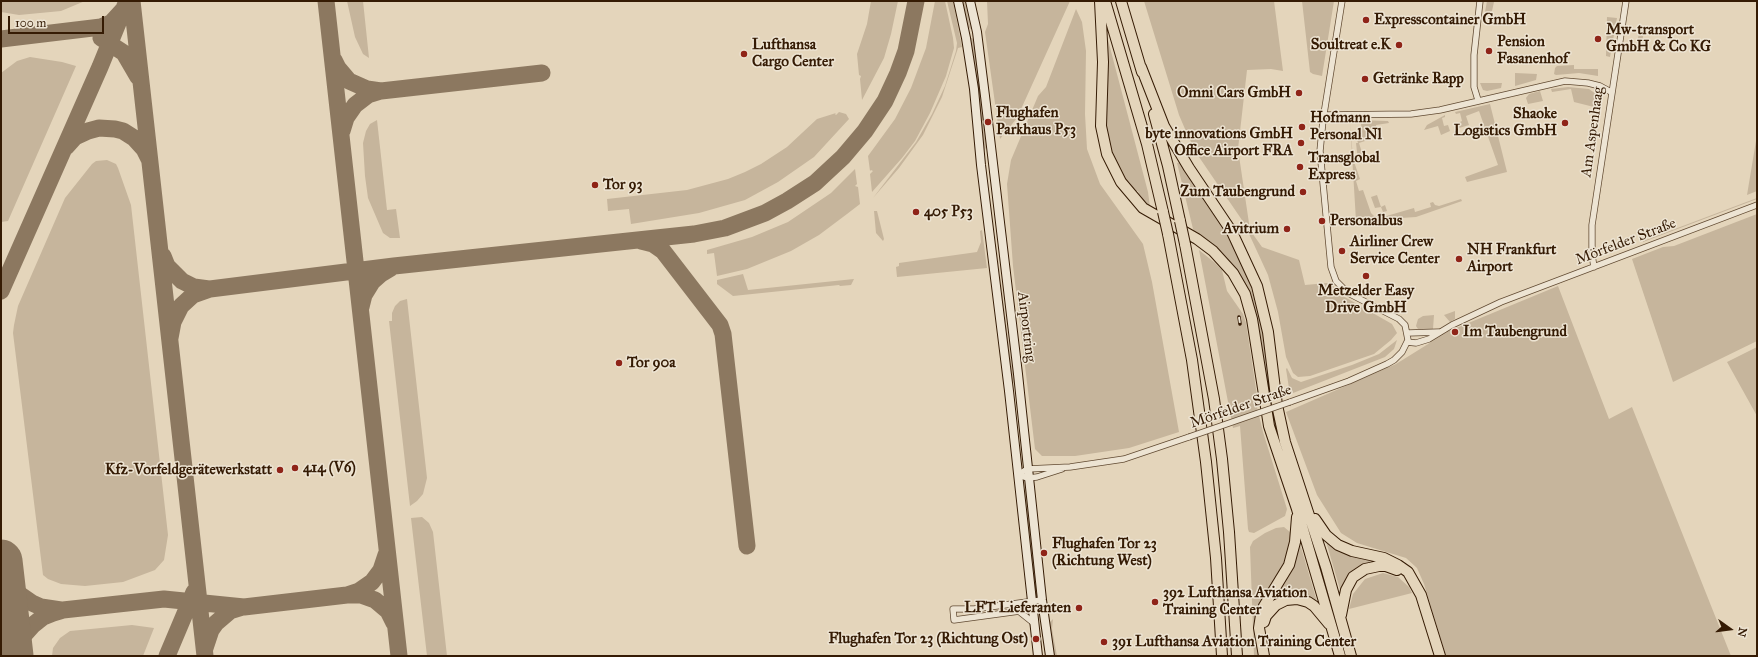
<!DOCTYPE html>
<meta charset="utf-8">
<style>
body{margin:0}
#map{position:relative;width:1758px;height:657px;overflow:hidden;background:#e4d5bb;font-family:"IM FELL Great Primer",serif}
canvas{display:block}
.frame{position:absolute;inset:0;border:2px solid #351b04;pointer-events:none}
.north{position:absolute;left:1710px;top:609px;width:40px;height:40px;-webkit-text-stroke:3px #ede4d3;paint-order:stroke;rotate:104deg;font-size:11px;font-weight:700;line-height:16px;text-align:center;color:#351b04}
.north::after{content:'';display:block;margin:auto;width:14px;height:18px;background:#351b04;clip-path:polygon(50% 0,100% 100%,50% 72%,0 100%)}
.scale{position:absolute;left:8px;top:16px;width:96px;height:18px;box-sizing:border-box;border:2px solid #351b04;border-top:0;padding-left:5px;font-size:12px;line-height:14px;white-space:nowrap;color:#351b04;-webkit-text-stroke:3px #ede4d3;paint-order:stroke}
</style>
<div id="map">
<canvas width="1758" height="657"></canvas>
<div class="frame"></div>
<div class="north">N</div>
<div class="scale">100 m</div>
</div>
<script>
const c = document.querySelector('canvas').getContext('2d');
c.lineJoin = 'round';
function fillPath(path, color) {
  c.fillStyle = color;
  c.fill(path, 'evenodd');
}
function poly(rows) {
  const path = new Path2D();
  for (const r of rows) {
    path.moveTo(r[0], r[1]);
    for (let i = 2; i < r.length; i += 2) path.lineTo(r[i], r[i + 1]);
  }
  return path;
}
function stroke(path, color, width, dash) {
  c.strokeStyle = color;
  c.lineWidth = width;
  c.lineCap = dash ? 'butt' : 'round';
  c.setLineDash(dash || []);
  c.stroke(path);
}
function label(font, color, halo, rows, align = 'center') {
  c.font = font + ' "IM FELL Great Primer",serif';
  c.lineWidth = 3;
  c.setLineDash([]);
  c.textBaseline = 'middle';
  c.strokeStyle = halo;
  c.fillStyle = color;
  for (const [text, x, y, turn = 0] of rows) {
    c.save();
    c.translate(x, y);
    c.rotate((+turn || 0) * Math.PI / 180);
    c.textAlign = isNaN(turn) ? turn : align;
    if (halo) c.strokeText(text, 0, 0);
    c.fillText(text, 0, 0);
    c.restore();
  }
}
const green = poly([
 [1,1,85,1,61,11,19,15,1,12],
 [347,1,363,1,369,58,363,54,355,37],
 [871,1,898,1,891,34,884,58,862,100,860,79,861,76,859,75,857,54,867,24],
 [935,1,945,1,953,38,954,48,946,76,930,113,915,141,902,158,872,192,870,174,873,171,871,170,870,171,868,156,895,119,911,88,926,48],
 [947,1,953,1,962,47,958,48,942,97,923,135,899,168,873,198,916,142,932,114,945,86,956,51,957,43],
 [962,1,966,1,972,26,971,29,967,27],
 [987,1,1070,1,1017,118,1000,139,985,32,988,24],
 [1144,1,1274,1,1283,71,1271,69,1247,70,1238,149,1250,230,1262,247,1299,260,1305,285,1327,283,1332,285,1343,296,1392,324,1397,333,1391,340,1374,354,1310,376,1298,377,1293,373,1286,357,1278,312,1268,275,1244,223,1199,157,1188,136,1179,115],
 [1302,1,1334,1,1322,76,1313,74,1310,72],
 [1487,1,1494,2,1492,11,1489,13,1485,12],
 [1076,9,1082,22,1086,51,1085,114,1087,149,1100,184,1143,244,1152,282,1179,432,1129,448,1075,456,1042,456,1035,449,1013,266,1007,184,1011,160,1038,96,1046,87],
 [1607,17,1617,18,1610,57,1606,56],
 [1640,27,1645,28,1640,50,1636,49],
 [1107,36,1148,192,1150,207,1141,200,1138,191,1136,191,1138,198,1126,183,1110,152,1105,123],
 [970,38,972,38,974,40,987,145,984,152],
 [30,57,62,62,76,66,8,221,1,222,1,73,17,61],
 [1574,65,1574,69,1598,69,1598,76,1579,73,1556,75,1554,74,1555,68,1557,66],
 [1515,73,1537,74,1536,80,1515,86],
 [1480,83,1502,83,1501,88,1487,91,1483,90],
 [1568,87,1589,89,1596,94,1601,102,1599,121,1596,120,1594,107,1574,102,1571,89,1552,92,1551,89],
 [1540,91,1543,101,1528,104,1526,98,1529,94],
 [1490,104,1507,172,1467,182,1465,177,1498,165,1479,111,1466,116,1469,125,1459,128,1458,123,1462,121,1460,113,1456,114,1455,112],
 [839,112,846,114,849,119,814,157,778,182,745,200,699,213,631,224,629,209,608,211,607,199,687,190,728,179,745,172,761,164,787,147,817,119,836,113,835,114,836,115],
 [1445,115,1445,117,1442,118,1444,126,1448,125,1450,131,1441,135,1438,126,1424,130,1427,125],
 [377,120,387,210,396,209,400,238,390,238,383,233,368,198,365,176,363,143,366,131,370,124],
 [1356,120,1388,121,1389,123,1376,125,1377,137,1359,143,1364,159,1358,161,1356,143,1358,143,1356,137,1362,136,1361,123,1356,123],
 [1350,121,1353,159,1360,179,1356,181,1359,191,1363,190,1371,213,1374,216,1383,217,1414,208,1415,212,1431,207,1430,203,1433,202,1435,205,1439,206,1461,199,1462,201,1416,217,1356,221],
 [1757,135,1757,191,1747,195],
 [107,160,116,164,118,168,131,205,168,535,164,560,155,570,123,582,85,586,61,584,48,579,43,575,13,333,14,325,18,306,65,198,92,164,96,161],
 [1180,162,1227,233,1249,280,1263,333,1272,398,1269,399,1235,269,1222,253,1210,243,1194,233,1177,163],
 [855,169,857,184,855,186,858,187,860,204,847,214,819,235,791,251,747,269,717,276,714,253,707,254,707,250,752,237,788,222,831,193],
 [989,188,1010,354,1015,386,1012,380],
 [1377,195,1381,207,1385,205,1387,211,1383,212,1381,207,1375,208,1371,197],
 [1757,198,1757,199,1643,242,1643,241],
 [874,211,877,211,884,239,883,241,876,233],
 [1757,214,1757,341,1673,382,1632,259,1663,247,1674,246],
 [982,230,987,268,897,277,896,267,899,266,899,263,977,252,981,242,980,231],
 [1199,250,1214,262,1222,270,1227,291,1243,314,1246,323,1258,402,1256,403,1263,432,1287,509,1285,516,1254,533,1249,532,1248,529,1240,426,1233,428],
 [743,274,748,290,854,279,851,285,840,286,839,285,733,296,717,284,717,280],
 [1558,286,1609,419,1632,407,1731,656,1446,656,1424,584,1417,568,1406,558,1357,543,1341,533,1317,495,1286,412,1396,364,1449,331],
 [407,299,427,478,423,494,417,501,410,506,389,321,392,321,392,313,395,306,400,301],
 [1455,311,1455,319,1450,322,1444,315],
 [1434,315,1433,329,1418,329,1416,326,1418,319,1423,316],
 [1397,340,1394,349,1385,357,1293,393,1289,388,1286,369,1287,368,1292,378,1301,382,1352,365,1379,354],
 [1757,347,1757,416,1727,362],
 [1027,489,1038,594,1035,594,1023,490],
 [422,517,429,523,433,532,447,656,427,656,411,518],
 [1284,527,1290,532,1291,541,1288,557,1260,605,1260,656,1254,656,1250,547,1253,541,1265,533,1276,528],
 [1298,537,1318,605,1316,603,1269,604],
 [1325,538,1382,561,1373,563,1341,593],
 [1383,573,1398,577,1409,587,1412,593,1349,609,1353,594,1365,579],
 [1053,619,1052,629,1057,656,1055,656,1050,632,1050,622],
 [132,625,154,628,143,656,52,656,53,648,60,638,70,631]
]);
const taxiway = poly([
 [132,1,205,656],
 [326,1,399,656],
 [101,38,124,53,138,77],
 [1,39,101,27,111,23,122,11],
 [334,60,338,68,349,81,367,89,381,91,542,73],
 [342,131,346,118,355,105,368,95,381,91],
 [66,147,75,137,88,131,99,128,115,129,123,131,134,138,144,149,149,159],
 [641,241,653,244,663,251,720,325,723,334,747,546],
 [163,256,167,266,182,281,194,287,209,289],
 [1,291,100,67,127,1],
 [361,307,364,295,372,282,381,274,391,268],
 [170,338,173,322,181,306,193,295,210,289,394,266,694,234,725,228,765,213,787,201,815,183,843,157,865,131,885,101,898,73,906,51,916,1],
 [1,555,7,578,19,594,32,603,41,607,61,610],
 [349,595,361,595,375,600,388,611,394,623],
 [1,627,8,640,12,656],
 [205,648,211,630,216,623,230,611,243,607],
 [16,656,24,635,33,625,43,617,53,613,63,610,164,599,244,607,347,595,359,591,372,582,381,570,386,555],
 [167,656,194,592]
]);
const runway = poly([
 [1,561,12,656]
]);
const street = poly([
 [1478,100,1474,87,1474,55,1480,1],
 [1324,115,1411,114,1440,110,1565,81,1588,83,1600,86,1611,92],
 [1594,267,1592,255,1592,225,1626,1],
 [1408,333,1439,332],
 [1407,342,1416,343,1429,339,1452,325,1501,302,1757,205],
 [1290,402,1349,381,1387,364,1394,360,1402,352,1408,340,1405,325,1399,319,1348,293,1336,281,1331,267,1320,151,1323,120,1342,1],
 [1018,475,1027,469,1070,467,1124,459,1189,437],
 [1018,475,1028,478,1037,477,1062,469],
 [1042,600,974,609,953,609,954,620,1042,608],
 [1020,612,1035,624]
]);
const secondary = poly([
 [958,1,966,38,974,89,981,165,1009,391,1038,656],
 [970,1,977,32,985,96,1018,374,1042,600,1050,656]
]);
const highway = poly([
 [1100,1,1103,62,1101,126,1107,154,1121,182,1143,208,1197,239,1213,251,1233,273,1245,294,1252,319,1269,426,1297,509,1340,656],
 [1105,1,1147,144,1163,212],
 [1121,1,1142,72],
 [1141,67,1164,126,1189,168,1232,232,1257,286,1268,332,1277,405,1285,442,1326,567,1351,656],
 [1154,114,1168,166,1180,221],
 [1168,234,1192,360,1206,462,1216,558,1222,656],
 [1185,244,1214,399,1222,459,1229,532,1237,656],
 [1315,519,1326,535,1338,545,1352,551,1384,558,1398,565,1408,572,1421,595,1440,656],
 [1341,615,1346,590,1353,577,1365,569,1379,566,1386,566,1397,570],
 [1264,622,1266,616,1276,605,1286,600,1297,599,1308,602,1314,606,1329,624],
 [1264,656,1259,628,1261,615,1264,606,1289,565,1295,542,1297,517]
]);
const rail = poly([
 [1239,317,1240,324]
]);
const streetBridge = poly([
 [1189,437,1290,402]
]);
const highwayBridge = poly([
 [1163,212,1168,234],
 [1180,221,1185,244]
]);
const markers = [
 [1366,20,4,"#8f2418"],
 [1598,39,4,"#8f2418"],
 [1399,45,4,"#8f2418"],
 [1489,51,4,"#8f2418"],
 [744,54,4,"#8f2418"],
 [1365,79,4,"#8f2418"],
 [1299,93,4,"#8f2418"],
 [988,122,4,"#8f2418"],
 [1565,123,4,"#8f2418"],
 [1302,127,4,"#8f2418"],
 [1301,143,4,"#8f2418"],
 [1300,167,4,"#8f2418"],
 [595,185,4,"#8f2418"],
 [1303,192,4,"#8f2418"],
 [916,212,4,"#8f2418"],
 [1322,221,4,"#8f2418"],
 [1287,229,4,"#8f2418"],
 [1342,251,4,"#8f2418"],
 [1459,259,4,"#8f2418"],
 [1366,276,4,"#8f2418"],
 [1455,332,4,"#8f2418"],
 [619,363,4,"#8f2418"],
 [295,468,4,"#8f2418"],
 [280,470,4,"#8f2418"],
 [1044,553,4,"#8f2418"],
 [1155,602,4,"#8f2418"],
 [1079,608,4,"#8f2418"],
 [1036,639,4,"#8f2418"],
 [1104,642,4,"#8f2418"]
];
const poiNames = [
 ["Expresscontainer GmbH",1374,20],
 ["Mw-transport",1606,30],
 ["GmbH & Co KG",1606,47],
 ["Pension",1497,42],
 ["Fasanenhof",1497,59],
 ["Lufthansa",752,45],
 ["Cargo Center",752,62],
 ["Soultreat e.K",1391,45,"right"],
 ["Getränke Rapp",1373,79],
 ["Omni Cars GmbH",1291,93,"right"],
 ["Flughafen",996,113],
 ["Parkhaus P53",996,130],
 ["Shaoke",1557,114,"right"],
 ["Logistics GmbH",1557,131,"right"],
 ["Hofmann",1310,118],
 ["Personal Nl",1310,135],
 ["byte innovations GmbH",1293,134,"right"],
 ["Office Airport FRA",1293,151,"right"],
 ["Transglobal",1308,158],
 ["Express",1308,175],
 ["Tor 93",603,185],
 ["Zum Taubengrund",1295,192,"right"],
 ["405 P53",924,212],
 ["Personalbus",1330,221],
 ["Avitrium",1279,229,"right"],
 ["Airliner Crew",1350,242],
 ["Service Center",1350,259],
 ["NH Frankfurt",1467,250],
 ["Airport",1467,267],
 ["Metzelder Easy",1366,291,"center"],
 ["Drive GmbH",1366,308,"center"],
 ["Im Taubengrund",1463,332],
 ["Tor 90a",627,363],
 ["414 (V6)",303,468],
 ["Kfz-Vorfeldgerätewerkstatt",272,470,"right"],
 ["Flughafen Tor 23",1052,544],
 ["(Richtung West)",1052,561],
 ["392 Lufthansa Aviation",1163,593],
 ["Training Center",1163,610],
 ["LFT Lieferanten",1071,608,"right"],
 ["Flughafen Tor 23 (Richtung Ost)",1028,639,"right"],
 ["391 Lufthansa Aviation Training Center",1112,642]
];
const streetNames = [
 ["Am Aspenhaag",1593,132,-82],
 ["Mörfelder Straße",1626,242,-21],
 ["Airportring",1026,327,83],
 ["Mörfelder Straße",1241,407,-19]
];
fillPath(green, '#c6b59c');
stroke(taxiway, '#8c7860', 17);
stroke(runway, '#8c7860', 43);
stroke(street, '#614a32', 7);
stroke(secondary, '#351b04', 10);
stroke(highway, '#351b04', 12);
stroke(street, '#ede4d3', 5.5);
stroke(secondary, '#ede4d3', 8);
stroke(highway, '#e4d5bb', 10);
stroke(rail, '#351b04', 3.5);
stroke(rail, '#ede4d3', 2, [6]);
stroke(streetBridge, '#614a32', 7, []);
stroke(highwayBridge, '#351b04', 12, []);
stroke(streetBridge, '#ede4d3', 5.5);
stroke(highwayBridge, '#e4d5bb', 10);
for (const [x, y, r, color] of markers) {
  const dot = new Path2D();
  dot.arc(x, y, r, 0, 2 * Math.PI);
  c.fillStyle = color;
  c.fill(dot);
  stroke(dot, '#ede4d3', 1.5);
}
label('bold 15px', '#351b04', '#ede4d3', poiNames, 'left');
label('15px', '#351b04', '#ede4d3', streetNames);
</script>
